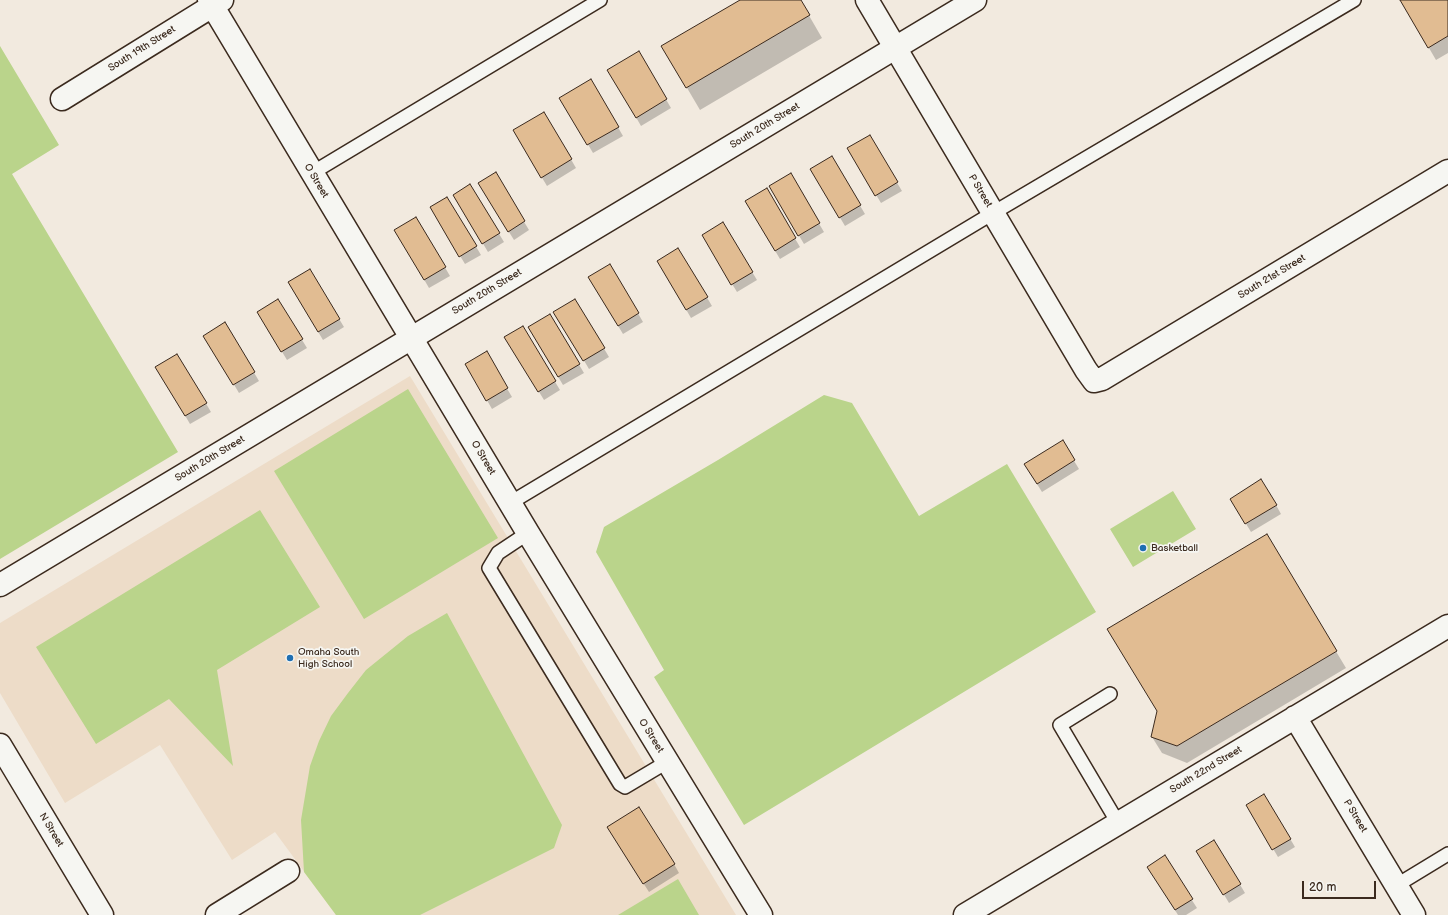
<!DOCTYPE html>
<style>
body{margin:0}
#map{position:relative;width:1448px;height:915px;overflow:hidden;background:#f2eadf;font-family:"Balsamiq Sans",sans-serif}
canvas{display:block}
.scale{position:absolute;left:1302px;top:881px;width:74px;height:18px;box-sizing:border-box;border:2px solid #3b2a1e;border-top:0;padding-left:5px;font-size:12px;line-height:14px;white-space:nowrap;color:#3b2a1e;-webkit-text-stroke:3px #f6f6f2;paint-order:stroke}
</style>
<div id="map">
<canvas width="1448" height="915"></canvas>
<div class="scale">20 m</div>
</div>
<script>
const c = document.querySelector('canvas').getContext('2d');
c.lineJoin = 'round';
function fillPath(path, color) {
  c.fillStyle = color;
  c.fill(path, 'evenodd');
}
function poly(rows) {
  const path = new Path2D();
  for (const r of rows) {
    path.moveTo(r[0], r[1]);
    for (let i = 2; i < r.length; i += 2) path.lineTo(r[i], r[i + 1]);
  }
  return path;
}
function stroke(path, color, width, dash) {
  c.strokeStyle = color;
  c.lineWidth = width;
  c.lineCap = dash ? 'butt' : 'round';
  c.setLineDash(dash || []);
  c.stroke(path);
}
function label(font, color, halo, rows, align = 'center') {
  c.font = font + ' "Balsamiq Sans",sans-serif';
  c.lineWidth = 3.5;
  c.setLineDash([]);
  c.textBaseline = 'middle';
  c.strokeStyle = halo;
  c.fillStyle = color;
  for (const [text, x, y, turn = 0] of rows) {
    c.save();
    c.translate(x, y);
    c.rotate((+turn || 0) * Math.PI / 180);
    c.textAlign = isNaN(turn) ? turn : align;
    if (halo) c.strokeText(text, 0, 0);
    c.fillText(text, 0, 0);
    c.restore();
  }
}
const built = poly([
 [410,376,736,915,336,915,275,832,232,860,160,745,65,803,0,693,0,623]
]);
const green = poly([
 [0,46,59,145,12,174,178,452,0,559],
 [408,389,498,538,364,619,274,471],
 [824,395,852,403,919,516,1007,464,1096,612,744,825,654,677,664,670,596,552,604,527,718,460],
 [1173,491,1196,529,1133,567,1110,529],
 [260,510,320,607,217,670,233,766,169,699,96,744,36,647],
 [447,613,562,825,554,848,420,915,336,915,304,872,301,820,310,766,319,741,331,716,348,693,366,670,408,636],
 [678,879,699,915,618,915]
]);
const shadow = poly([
 [742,0,800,0,822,38,700,110,663,47],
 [1401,0,1448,0,1448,53,1436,60],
 [639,53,671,108,641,126,609,70],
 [591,81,623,136,593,153,561,98],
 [544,113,576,168,547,186,514,131],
 [869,136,902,191,881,203,848,148],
 [831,157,865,214,845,226,811,169],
 [495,174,529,230,514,240,484,192],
 [790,175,824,232,804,244,770,187],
 [470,186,504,242,488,252,454,195],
 [766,190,800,247,780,259,746,202],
 [447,198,481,255,465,264,431,208],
 [416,218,450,276,429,288,396,231],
 [723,224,757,280,737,292,703,236],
 [678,249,712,306,691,318,658,261],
 [610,265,643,322,623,334,589,278],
 [310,271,344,327,323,340,289,283],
 [575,300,609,357,589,369,555,312],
 [278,301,307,348,287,360,258,312],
 [550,316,584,373,563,385,529,328],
 [225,324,259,381,239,393,205,336],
 [522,327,560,390,544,400,511,346],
 [486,353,512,397,492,409,466,364],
 [177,355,211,412,190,424,157,367],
 [1062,441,1079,469,1042,492,1030,473],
 [1231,499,1276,505,1281,514,1251,532],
 [1266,535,1346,668,1187,763,1162,753,1152,737],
 [1264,795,1295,847,1278,857,1247,805],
 [613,836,674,864,679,873,649,892],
 [1214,841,1245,893,1229,903,1198,851],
 [1164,857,1197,908,1186,915,1178,915,1153,875]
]);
const building = poly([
 [740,0,801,0,810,15,686,88,661,46,740,0],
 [1400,0,1448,0,1448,36,1428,48,1400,0],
 [639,51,667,99,636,118,607,70,639,51],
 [591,79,619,127,587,145,559,98,591,79],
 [544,112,572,159,541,178,513,130,544,112],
 [870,135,898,182,875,196,847,148,870,135],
 [832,156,861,205,839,218,810,169,832,156],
 [496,172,525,221,508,232,478,183,496,172],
 [791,173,820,223,798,236,769,186,791,173],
 [470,184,500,233,482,244,453,195,470,184],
 [767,188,796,238,775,251,745,201,767,188],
 [447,197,477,246,459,257,430,207,447,197],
 [416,217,446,267,424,280,394,230,416,217],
 [723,222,753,272,731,285,702,235,723,222],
 [678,248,708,297,686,310,657,261,678,248],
 [610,264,639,313,618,326,588,277,610,264],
 [310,269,340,319,318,332,288,282,310,269],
 [278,299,303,339,281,352,257,312,278,299],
 [575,299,605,348,583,361,553,312,575,299],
 [550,314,580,364,558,377,528,327,550,314],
 [225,322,255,372,233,385,203,336,225,322],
 [523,326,556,381,538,392,504,337,523,326],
 [487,351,508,388,486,401,465,364,487,351],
 [177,354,207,403,185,416,155,367,177,354],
 [1063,440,1075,460,1037,484,1024,464,1063,440],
 [1261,479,1277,505,1245,524,1230,499,1261,479],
 [1267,534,1337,651,1177,746,1151,737,1157,711,1107,629,1267,534],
 [1264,794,1291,839,1272,850,1246,805,1264,794],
 [639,807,675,864,643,884,607,827,639,807],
 [1214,840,1241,884,1223,895,1196,851,1214,840],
 [1165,855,1193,899,1175,910,1147,867,1165,855]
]);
const service = poly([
 [312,173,600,0],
 [510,503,993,213,1354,0],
 [528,533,498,553,489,568,620,784,625,787,667,762],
 [1110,694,1060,725,1118,823],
 [1397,885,1448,854]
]);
const minor = poly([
 [209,0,528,533,761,915],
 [867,0,1086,370,1094,381,1102,379,1448,171],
 [62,99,222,0],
 [1295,717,1414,915],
 [0,745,102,915],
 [217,915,288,871],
 [965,915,1448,626]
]);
const tertiary = poly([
 [0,585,975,0]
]);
const markers = [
 [1143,548,4,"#1f6fb2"],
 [290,658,4,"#1f6fb2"]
];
const streetNames = [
 ["South 19th Street",142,49,-32],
 ["South 20th Street",765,126,-31],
 ["O Street",316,181,59],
 ["P Street",980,191,59],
 ["South 21st Street",1272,277,-31],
 ["South 20th Street",487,292,-31],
 ["O Street",483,458,59],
 ["South 20th Street",210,459,-31],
 ["O Street",651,736,58],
 ["South 22nd Street",1206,770,-31],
 ["P Street",1355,816,59],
 ["N Street",51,830,59]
];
const poiNames = [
 ["Basketball",1151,548],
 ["Omaha South",298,652],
 ["High School",298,664]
];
fillPath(built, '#eddcc8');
fillPath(green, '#bad48b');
fillPath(shadow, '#0003');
fillPath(building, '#e1bc92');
stroke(building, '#3b2a1e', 1);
stroke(service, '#3b2a1e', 16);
stroke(minor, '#3b2a1e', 25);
stroke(tertiary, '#3b2a1e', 25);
stroke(service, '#f6f6f2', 13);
stroke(minor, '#f6f6f2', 22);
stroke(tertiary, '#f6f6f2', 22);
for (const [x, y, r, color] of markers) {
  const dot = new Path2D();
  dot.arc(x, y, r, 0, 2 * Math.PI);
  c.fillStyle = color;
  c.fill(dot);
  stroke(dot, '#f6f6f2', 1.5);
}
label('10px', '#3b2a1e', '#f6f6f2', streetNames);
label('10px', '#3b2a1e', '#f6f6f2', poiNames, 'left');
</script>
